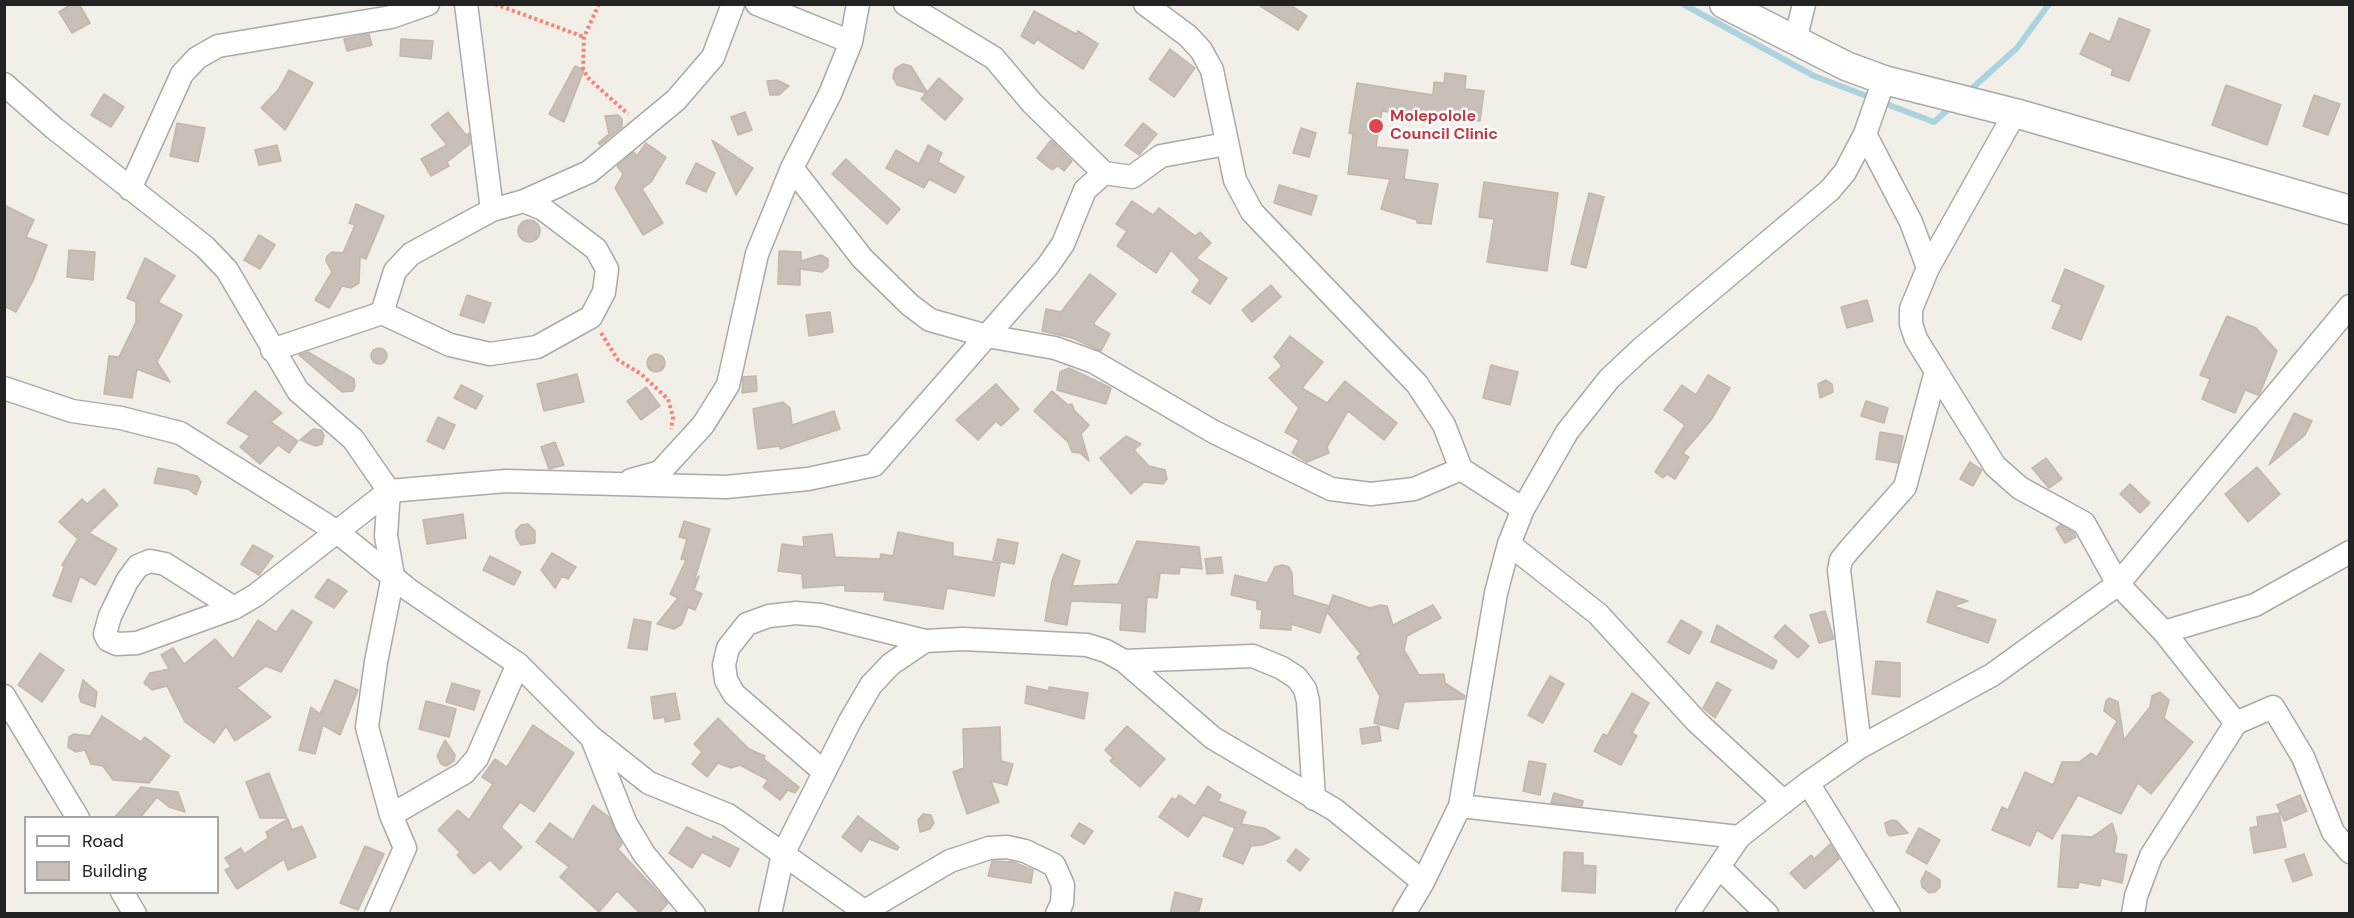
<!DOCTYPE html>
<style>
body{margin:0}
#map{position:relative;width:2354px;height:918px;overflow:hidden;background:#f2efe9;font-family:"DM Sans",sans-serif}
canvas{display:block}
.frame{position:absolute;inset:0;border:6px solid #222;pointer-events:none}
.legend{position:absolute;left:24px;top:816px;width:195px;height:78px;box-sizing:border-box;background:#fff;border:2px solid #a7a7a7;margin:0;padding:8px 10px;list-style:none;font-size:18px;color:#222}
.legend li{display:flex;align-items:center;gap:12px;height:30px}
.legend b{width:30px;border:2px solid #a7a7a7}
</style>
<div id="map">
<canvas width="2354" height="918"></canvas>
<div class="frame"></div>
<ul class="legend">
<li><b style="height:8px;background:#fff"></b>Road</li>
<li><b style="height:16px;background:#c7bfb8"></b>Building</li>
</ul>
</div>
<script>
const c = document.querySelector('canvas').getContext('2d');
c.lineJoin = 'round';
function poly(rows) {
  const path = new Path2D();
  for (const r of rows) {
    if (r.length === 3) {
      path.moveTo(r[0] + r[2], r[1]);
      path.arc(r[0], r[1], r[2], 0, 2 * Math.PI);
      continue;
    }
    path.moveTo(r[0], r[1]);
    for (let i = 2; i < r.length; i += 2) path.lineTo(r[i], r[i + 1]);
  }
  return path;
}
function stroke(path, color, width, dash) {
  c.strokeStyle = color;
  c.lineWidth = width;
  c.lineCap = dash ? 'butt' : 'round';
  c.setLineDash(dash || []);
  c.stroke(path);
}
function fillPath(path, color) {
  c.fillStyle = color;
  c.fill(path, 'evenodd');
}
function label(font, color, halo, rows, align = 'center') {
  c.font = font + ' "DM Sans",sans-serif';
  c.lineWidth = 5;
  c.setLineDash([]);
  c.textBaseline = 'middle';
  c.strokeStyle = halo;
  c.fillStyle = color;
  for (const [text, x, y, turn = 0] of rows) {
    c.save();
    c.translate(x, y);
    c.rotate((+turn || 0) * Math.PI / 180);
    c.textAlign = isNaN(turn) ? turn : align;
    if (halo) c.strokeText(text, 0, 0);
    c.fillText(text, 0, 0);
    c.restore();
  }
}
const stream = poly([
 [1683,4,1814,76,1872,98],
 [1968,92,2017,48,2049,4],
 [1881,102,1934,122,1952,106]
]);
const building = poly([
 [72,4,79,4,90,23,72,33,59,12,72,4],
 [1257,4,1289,4,1307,16,1298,30,1257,4],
 [1034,11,1076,34,1078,31,1098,44,1083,69,1037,39,1034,44,1021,36,1034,11],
 [2119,18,2150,30,2129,81,2111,75,2113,69,2080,54,2090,33,2110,42,2119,18],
 [369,34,372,45,347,51,344,39,369,34],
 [401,39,433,41,431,59,400,56,401,39],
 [1170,49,1195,68,1174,97,1149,79,1170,49],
 [903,64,911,66,927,92,939,78,963,99,945,120,921,99,926,93,897,85,893,78,895,69,903,64],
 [575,66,584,70,564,122,549,114,575,66],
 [289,70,313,83,285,130,261,108,278,90,289,70],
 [1445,73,1466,76,1465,89,1484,91,1480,121,1441,117,1440,120,1382,111,1376,147,1408,150,1404,179,1438,184,1431,224,1417,223,1417,220,1381,209,1390,179,1348,174,1353,134,1349,133,1357,83,1433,95,1434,82,1444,83,1445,73],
 [777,80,789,86,779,95,770,95,767,81,777,80],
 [2226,85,2281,105,2267,145,2212,125,2226,85],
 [104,94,124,107,111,127,91,115,104,94],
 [2314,95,2340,104,2328,135,2303,126,2314,95],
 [448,112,466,135,469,133,470,144,447,162,449,166,431,176,421,159,447,145,431,125,448,112],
 [745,112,752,130,738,135,731,117,745,112],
 [618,115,622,119,622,127,600,145,598,143,609,134,605,116,618,115],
 [177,123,205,128,198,162,170,156,177,123],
 [1143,123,1157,134,1139,155,1125,145,1143,123],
 [1301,128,1316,133,1309,157,1293,153,1301,128],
 [712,140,753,168,736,195,712,140],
 [1051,140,1072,161,1064,171,1058,166,1052,170,1037,158,1051,140],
 [646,143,666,157,651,182,642,189,663,223,643,235,615,188,623,174,617,166,634,152,637,156,646,143],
 [277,145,281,161,259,165,255,150,277,145],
 [928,145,942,153,938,162,964,177,955,193,929,179,924,188,886,168,896,150,919,164,928,145],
 [846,159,900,209,887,224,832,174,846,159],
 [696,163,715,173,706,192,686,183,696,163],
 [1484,182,1558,193,1547,271,1487,262,1494,219,1479,217,1484,182],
 [1279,185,1317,196,1311,215,1274,203,1279,185],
 [1589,193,1604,197,1586,268,1571,264,1589,193],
 [1132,201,1153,215,1159,208,1195,236,1200,232,1211,243,1196,258,1227,278,1210,304,1192,292,1200,280,1171,250,1156,273,1117,246,1127,231,1116,224,1132,201],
 [356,204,384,216,366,259,360,257,359,283,351,288,342,286,329,308,315,300,332,272,326,261,327,256,332,252,343,253,355,225,349,223,356,204],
 [4,205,34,220,26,237,47,245,33,281,16,312,4,306,4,205],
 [529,231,11],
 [259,235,275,245,260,269,244,260,259,235],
 [69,250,95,252,93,280,67,277,69,250],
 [779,251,801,252,801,261,821,255,828,259,828,267,822,272,800,269,800,285,778,284,779,251],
 [145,258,175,276,158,302,182,315,157,362,170,382,137,369,132,398,104,394,109,356,119,357,136,322,136,302,127,298,145,258],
 [2065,269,2104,286,2081,340,2052,328,2062,305,2052,301,2065,269],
 [1090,274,1116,294,1093,324,1110,334,1101,351,1072,338,1042,331,1046,309,1061,312,1090,274],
 [1271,285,1281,297,1252,322,1242,310,1271,285],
 [467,295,491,303,484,323,460,315,467,295],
 [1867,300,1873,321,1847,328,1841,307,1867,300],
 [830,312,833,332,809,336,806,315,830,312],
 [2227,316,2256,328,2277,351,2260,393,2258,395,2245,390,2235,413,2202,399,2210,379,2200,375,2227,316],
 [1290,336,1323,362,1302,388,1327,403,1345,381,1397,423,1384,440,1348,411,1327,447,1329,453,1307,462,1292,453,1299,440,1285,432,1299,408,1269,378,1282,366,1274,357,1290,336],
 [379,356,8],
 [308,352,354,379,355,386,353,391,342,392,299,355,308,352],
 [656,363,9],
 [1491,365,1518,372,1510,405,1483,398,1491,365],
 [1069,368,1111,388,1106,404,1057,390,1060,372,1069,368],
 [577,374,584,402,544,411,537,384,577,374],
 [1708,375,1730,388,1711,420,1683,453,1689,457,1675,479,1667,474,1663,478,1655,472,1685,425,1664,410,1682,385,1696,395,1708,375],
 [756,376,757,391,742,393,743,377,756,376],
 [1826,380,1832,384,1833,392,1820,398,1818,384,1826,380],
 [996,384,1019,409,1001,426,996,421,978,440,956,420,996,384],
 [461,385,483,396,476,409,454,398,461,385],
 [646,387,660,406,641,420,627,401,646,387],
 [255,391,282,413,271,422,298,441,289,453,278,445,260,464,240,447,250,436,227,423,255,391],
 [1052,391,1068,405,1072,404,1074,410,1089,425,1081,434,1089,461,1080,453,1072,452,1068,442,1034,411,1052,391],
 [1866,401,1888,408,1884,423,1861,416,1866,401],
 [783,402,790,408,792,425,834,411,840,429,780,449,780,446,758,449,753,409,783,402],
 [2294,413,2312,421,2305,435,2269,465,2294,413],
 [438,417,455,425,444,449,427,441,438,417],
 [313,429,321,430,324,435,322,444,316,446,300,440,313,429],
 [1880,432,1903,436,1898,463,1876,459,1880,432],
 [1126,436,1141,444,1134,450,1149,466,1165,470,1167,479,1163,484,1144,482,1131,494,1100,458,1126,436],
 [555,442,564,465,549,469,541,447,555,442],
 [2046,458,2062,479,2049,488,2032,468,2046,458],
 [1970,462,1982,470,1973,486,1960,479,1970,462],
 [2257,467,2280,494,2248,522,2225,494,2257,467],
 [158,468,197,476,201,482,196,495,188,489,154,483,158,468],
 [2130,484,2150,503,2140,513,2120,494,2130,484],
 [104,489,118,505,89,533,117,549,95,585,80,576,71,602,53,596,64,567,62,565,78,539,59,522,82,499,87,504,104,489],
 [463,514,466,538,427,544,423,520,463,514],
 [684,521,710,529,694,582,699,576,694,590,702,594,695,610,688,607,682,624,674,629,657,624,678,598,670,594,686,560,681,559,687,539,679,537,684,521],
 [528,524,535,531,535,543,521,545,516,537,516,530,521,525,528,524],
 [2060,525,2074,533,2076,537,2065,543,2056,528,2060,525],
 [898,532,953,543,953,556,1000,563,994,596,947,588,943,609,884,600,885,592,845,591,845,585,803,588,802,574,778,571,782,544,804,547,803,537,832,534,835,557,880,559,881,554,893,556,898,532],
 [998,539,1018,543,1014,564,993,560,998,539],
 [1137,541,1199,547,1202,569,1180,567,1179,574,1160,573,1157,598,1147,597,1145,632,1120,630,1122,603,1071,601,1067,625,1045,621,1052,581,1062,554,1080,561,1072,586,1118,584,1137,541],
 [253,545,273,556,259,575,241,564,253,545],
 [552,553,576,567,568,579,562,576,555,588,541,570,552,553],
 [490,556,521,572,514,585,483,570,490,556],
 [1221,557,1223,573,1207,574,1205,559,1221,557],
 [1282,565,1289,567,1292,573,1293,595,1329,606,1320,633,1291,624,1291,630,1260,628,1262,610,1257,609,1257,601,1231,595,1235,575,1267,583,1275,567,1282,565],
 [328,579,347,591,334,608,315,597,328,579],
 [1937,591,1968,601,1953,606,1996,620,1988,643,1927,622,1937,591],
 [1333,595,1370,608,1380,605,1387,606,1393,625,1433,605,1441,618,1407,636,1404,650,1419,675,1444,674,1445,683,1465,696,1464,699,1404,702,1398,729,1374,723,1380,696,1357,657,1361,654,1327,612,1333,595],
 [292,610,312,622,281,672,266,666,237,688,271,717,235,741,226,726,214,743,185,722,167,686,152,690,144,683,150,673,169,669,161,655,173,648,184,664,215,639,233,659,258,620,276,632,292,610],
 [1825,611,1834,639,1819,643,1810,615,1825,611],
 [634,619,651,622,647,650,628,648,634,619],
 [1681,620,1702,632,1689,654,1668,642,1681,620],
 [1717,625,1777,661,1773,669,1711,642,1717,625],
 [1785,625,1809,646,1798,658,1774,637,1785,625],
 [40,653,64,670,42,702,18,685,40,653],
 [1876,661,1900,663,1900,697,1872,694,1876,661],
 [1550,676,1564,684,1543,723,1528,715,1550,676],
 [83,680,97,692,95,707,81,702,79,696,83,680],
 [335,680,358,690,340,735,323,725,315,754,299,750,311,707,320,714,335,680],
 [1717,682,1731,690,1715,718,1703,708,1717,682],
 [452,683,480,691,474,710,446,702,452,683],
 [1027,686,1049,691,1049,687,1088,693,1084,719,1025,703,1027,686],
 [2160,692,2169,700,2164,718,2193,742,2151,794,2138,783,2121,814,2078,795,2052,839,2037,830,2030,846,1992,830,2002,807,2008,810,2025,772,2053,785,2062,762,2079,762,2091,753,2097,757,2117,721,2104,711,2106,701,2109,698,2118,702,2124,740,2150,707,2152,696,2160,692],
 [675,693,680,719,665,722,665,717,654,719,651,697,675,693],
 [1632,693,1649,703,1632,733,1637,736,1621,765,1594,751,1603,734,1607,736,1632,693],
 [426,701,456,709,449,737,419,729,426,701],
 [102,716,141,742,145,737,170,756,149,783,113,780,103,766,91,764,85,750,76,752,68,747,69,737,74,734,90,736,102,716],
 [718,718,749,749,765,756,764,759,799,787,795,793,788,790,780,800,763,787,768,780,740,765,731,768,718,763,707,777,692,764,702,752,694,744,718,718],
 [533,725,574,753,534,812,520,802,501,827,522,847,500,870,490,860,474,874,457,855,460,852,438,830,458,810,469,820,493,784,482,777,495,759,507,767,533,725],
 [1127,726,1165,759,1140,787,1110,761,1113,758,1105,750,1127,726],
 [1379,726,1381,741,1362,744,1360,729,1379,726],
 [1000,727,1001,761,1013,764,1007,785,991,781,999,802,967,814,953,772,964,768,963,729,1000,727],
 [445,740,455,755,454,761,446,766,441,764,437,756,445,740],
 [1529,761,1546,764,1540,795,1523,791,1529,761],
 [269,773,287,818,260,818,246,782,269,773],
 [1208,786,1221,795,1218,801,1246,812,1241,824,1264,828,1280,838,1262,845,1251,846,1243,864,1223,856,1235,828,1203,815,1188,837,1159,817,1172,798,1176,800,1179,795,1195,806,1208,786],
 [141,787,178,792,185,812,169,807,157,797,140,818,114,818,141,787],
 [1554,793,1583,801,1582,806,1551,803,1554,793],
 [2300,795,2307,811,2284,821,2277,805,2300,795],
 [593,805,609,817,622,844,618,849,668,903,658,914,641,914,617,891,599,912,560,877,569,867,536,842,550,823,573,840,593,805],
 [2279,813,2286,847,2254,853,2250,828,2258,826,2257,817,2279,813],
 [923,814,931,815,934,823,930,829,920,832,918,820,923,814],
 [858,816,899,847,897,850,869,839,861,852,842,837,858,816],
 [288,819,292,830,302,826,316,857,288,870,284,859,237,889,225,870,231,867,225,858,241,848,244,854,268,838,266,832,288,819],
 [1892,820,1897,821,1908,833,1890,836,1887,833,1885,823,1892,820],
 [1079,823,1093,831,1084,844,1071,836,1079,823],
 [2112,823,2117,838,2114,853,2127,855,2122,883,2101,878,2100,886,2079,882,2078,888,2058,887,2062,835,2092,837,2112,823],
 [687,827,712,840,713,836,739,849,730,867,702,852,692,868,669,853,687,827],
 [1919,828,1940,840,1927,864,1906,852,1919,828],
 [1830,844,1839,859,1805,889,1790,873,1811,855,1814,859,1830,844],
 [365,846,384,854,358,910,340,903,365,846],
 [1296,849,1309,859,1300,871,1287,861,1296,849],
 [1564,852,1583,853,1583,865,1596,866,1595,893,1562,891,1564,852],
 [2304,854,2312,875,2293,882,2285,860,2304,854],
 [992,861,1013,862,1033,870,1031,883,988,876,992,861],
 [1926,871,1940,880,1940,887,1935,892,1929,893,1922,887,1921,881,1926,871],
 [1175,892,1202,899,1198,914,1170,914,1175,892]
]);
const path = poly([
 [495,4,584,37],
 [599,4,584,37,583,68,587,77,628,114],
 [601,333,618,360,641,374,668,399,673,417,671,429]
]);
const minor = poly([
 [466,4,492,210],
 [757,4,851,42],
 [905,4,994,58,1032,103,1104,173],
 [1145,4,1188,36,1201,50,1212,70,1235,180,1252,212,1417,384,1444,425,1461,469,1523,509],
 [1795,41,1804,4],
 [4,84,54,128,205,247,227,270,298,391,353,439,389,491,386,536,393,576,376,662,367,727,391,815,405,848,376,914],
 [1865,134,1911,222,1928,268,1911,309,1911,324,1916,339,1995,466,2020,488,2084,523,2118,584,2350,306],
 [792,168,862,258,910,305,930,320,987,336,1055,348,1094,362,1214,432,1331,489,1371,494,1414,489,1461,469],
 [130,189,182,74,197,58,218,46,391,17,428,4],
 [524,201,589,172,676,100,713,57,733,4],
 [1928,268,2015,113],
 [272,350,382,313,450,345,490,354,537,347,591,317,604,292,607,269,596,249,543,209,524,201,492,210,411,254,395,271,382,313],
 [4,388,72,411,121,418,180,433,336,531,409,590,518,664,591,737,649,783,728,815,868,914],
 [631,480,660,472,703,425,728,385,757,254,792,168,830,94,851,42,858,4],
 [1509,544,1598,614,1697,722,1784,802],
 [234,608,165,564,150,561,138,566,127,581,110,616,105,634,108,640,117,644,137,643,234,608,256,595,389,491,506,481,726,487,808,479,874,465,1047,267,1063,244,1085,190,1104,173,1132,177,1161,156,1226,144],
 [2164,632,2236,723,2273,707,2303,757,2333,832,2350,852],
 [1124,661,1253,656,1282,668,1297,678,1305,689,1308,701,1314,799],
 [4,696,78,818],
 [593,741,626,824,644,854,694,914],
 [1860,747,1839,570,1841,560,1849,550,1905,487,1936,371],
 [824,772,734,694,726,680,724,665,728,648,747,624,769,616,796,613,820,615,925,641],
 [1808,783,1889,914],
 [1460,806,1739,837,1808,783,1860,747,1992,675,2118,584,2164,632,2255,605,2350,552],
 [391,815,464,773,477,758,518,664],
 [1719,867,1767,914],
 [122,892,135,914],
 [865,911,950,861,989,848,1007,847,1025,851,1054,865,1063,885,1062,903,1057,914],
 [770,914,783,854,850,721,871,685,891,664,925,641,963,639,1087,645,1106,651,1124,661,1213,738,1335,810,1423,882],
 [1404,914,1423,882,1460,806,1496,593,1509,544,1523,509,1567,432,1609,379,1642,348,1830,190,1845,172,1865,134,1884,80],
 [1687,914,1739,837],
 [2133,914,2136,896,2151,856,2236,723]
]);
const tertiary = poly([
 [1724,4,1846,66,1884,80,2015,113,2350,210]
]);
const markers = [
 [1376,126,8,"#e0444e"]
];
const healthNames = [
 ["Molepolole",1390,117],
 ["Council Clinic",1390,135]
];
stroke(stream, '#aad3df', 6);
fillPath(building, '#c7bfb8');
stroke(building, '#c4b6ab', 1.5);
stroke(minor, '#a9a9a9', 25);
stroke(tertiary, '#a9a9a9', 31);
stroke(path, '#fa8072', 4, [3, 3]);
stroke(minor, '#fff', 22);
stroke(tertiary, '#fff', 28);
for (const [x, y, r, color] of markers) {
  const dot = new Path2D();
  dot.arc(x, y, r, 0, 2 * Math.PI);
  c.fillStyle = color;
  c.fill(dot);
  stroke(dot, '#fff', 2);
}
label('bold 16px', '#be3a42', '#fff', healthNames, 'left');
</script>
